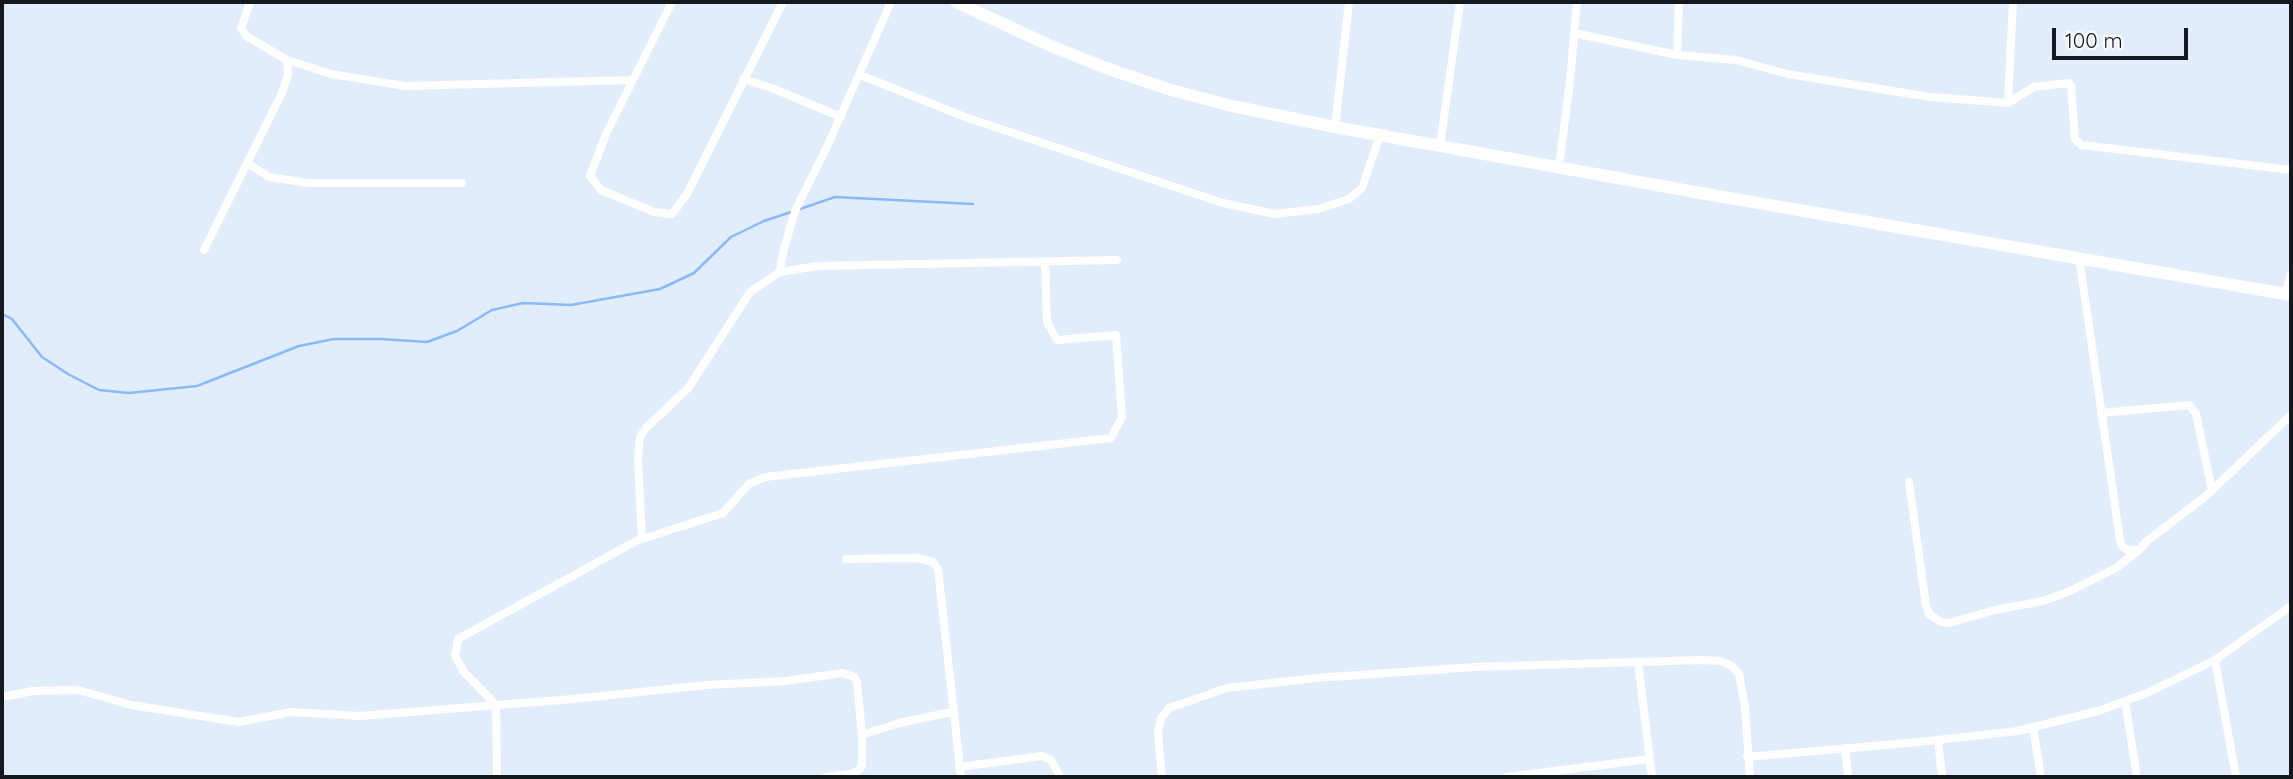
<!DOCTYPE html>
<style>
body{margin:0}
#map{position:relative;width:2293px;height:779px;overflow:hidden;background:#e2edfb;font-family:Quicksand,sans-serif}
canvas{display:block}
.frame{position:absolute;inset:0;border:4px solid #15191e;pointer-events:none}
.scale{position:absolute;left:2052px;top:28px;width:136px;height:32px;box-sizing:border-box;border:4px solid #15191e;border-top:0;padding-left:9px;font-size:21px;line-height:24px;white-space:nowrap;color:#15191e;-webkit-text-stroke:5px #f7f9fc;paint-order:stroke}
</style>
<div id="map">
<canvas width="2293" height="779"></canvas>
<div class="frame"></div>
<div class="scale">100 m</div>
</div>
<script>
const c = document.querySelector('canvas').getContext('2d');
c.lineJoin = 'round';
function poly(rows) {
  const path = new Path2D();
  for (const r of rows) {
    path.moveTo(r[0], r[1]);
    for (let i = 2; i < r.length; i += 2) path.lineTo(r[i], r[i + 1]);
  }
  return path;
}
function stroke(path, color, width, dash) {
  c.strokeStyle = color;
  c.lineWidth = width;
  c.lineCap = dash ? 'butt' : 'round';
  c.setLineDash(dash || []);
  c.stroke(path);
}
const stream = poly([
 [800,209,835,197,973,204],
 [2,314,12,319,42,357,68,374,99,390,129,393,197,386,299,346,334,339,381,339,427,342,457,331,492,310,523,303,571,305,660,289,694,273,731,237,764,221,794,211]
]);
const street = poly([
 [672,2,606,134,590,176,601,190,654,212,672,214,687,194,783,2],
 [1574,33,1677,55,1736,60,1788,74,1930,97,2008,103,2034,87,2069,83,2071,86,2075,139,2082,145,2291,170],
 [1677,55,1679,2],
 [287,60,331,74,405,86,632,80],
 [860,75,965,117,1223,203,1275,214,1318,209,1349,199,1362,188,1380,135],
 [743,79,772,88,841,117],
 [2008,103,2013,2],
 [1335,127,1349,2],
 [1440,146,1460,2],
 [247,163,269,177,308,183,462,183],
 [1559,167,1570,81,1577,2],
 [204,250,282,93,288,75,287,60,246,36,241,28,250,2],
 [2079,257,2120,540,2122,546,2127,550,2139,550,2147,541,2206,496,2291,415],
 [780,272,783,252,795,211,826,149,891,2],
 [2285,294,2291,274],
 [2101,413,2189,405,2196,414,2212,490],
 [1909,482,1926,606,1929,614,1941,622,1949,623,1995,610,2043,601,2068,592,2116,568,2139,550],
 [642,539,638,458,640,437,645,429,689,387,750,292,780,272,817,266,1117,260],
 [846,559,917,558,933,562,938,569,961,777],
 [2215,660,2236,777],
 [1638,662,1652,777],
 [2,697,33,691,78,690,131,705,239,722,291,712,360,716,573,699,707,685,785,681,843,673,854,677,857,682,862,735],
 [2125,701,2137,777],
 [2033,727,2041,777],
 [1938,740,1942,777],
 [1845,748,1848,777],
 [1747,757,1919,742,2018,731,2098,711,2147,693,2215,660,2291,606],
 [959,767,1042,756,1051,760,1060,777],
 [497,777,496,705,464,672,455,656,458,639,636,541,723,513,749,484,765,477,1111,438,1122,417,1116,335,1057,340,1047,322,1045,262],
 [826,777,851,774,859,770,862,765,862,735,899,723,952,712],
 [1162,777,1158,733,1161,718,1169,708,1227,688,1316,678,1474,667,1702,660,1720,661,1732,666,1739,674,1745,707,1750,777],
 [1507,777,1649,759]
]);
const primary = poly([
 [956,2,1051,46,1106,68,1171,90,1232,106,1335,127,1706,194,2291,295]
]);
stroke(stream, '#8ab9f7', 2.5);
stroke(street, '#fff', 8);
stroke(primary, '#fff', 12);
</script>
